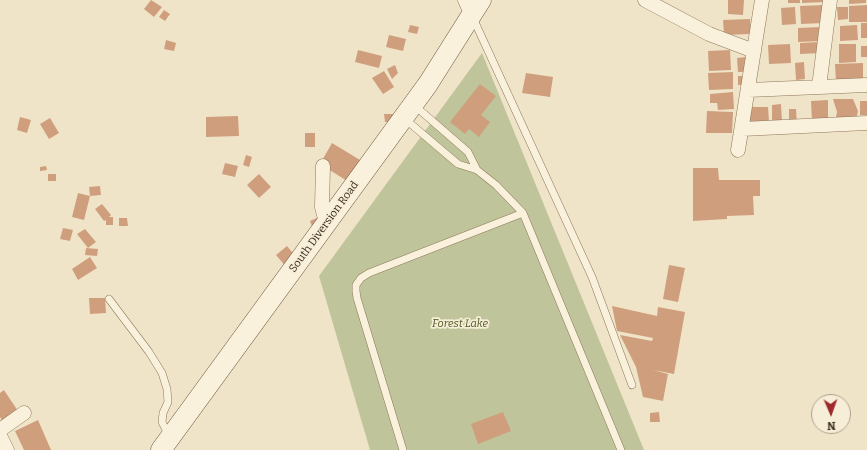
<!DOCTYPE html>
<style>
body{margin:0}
#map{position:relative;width:867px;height:450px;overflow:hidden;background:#f0e4c8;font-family:Bitter,serif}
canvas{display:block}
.north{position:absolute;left:811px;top:394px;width:40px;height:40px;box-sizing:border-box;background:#f7eed8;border:1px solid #ada18e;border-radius:50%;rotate:178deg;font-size:11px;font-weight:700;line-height:16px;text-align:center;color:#3d2e20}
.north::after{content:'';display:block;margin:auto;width:14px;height:18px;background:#9e2a2b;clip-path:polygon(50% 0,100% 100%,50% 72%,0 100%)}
</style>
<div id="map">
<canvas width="867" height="450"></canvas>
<div class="north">N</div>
</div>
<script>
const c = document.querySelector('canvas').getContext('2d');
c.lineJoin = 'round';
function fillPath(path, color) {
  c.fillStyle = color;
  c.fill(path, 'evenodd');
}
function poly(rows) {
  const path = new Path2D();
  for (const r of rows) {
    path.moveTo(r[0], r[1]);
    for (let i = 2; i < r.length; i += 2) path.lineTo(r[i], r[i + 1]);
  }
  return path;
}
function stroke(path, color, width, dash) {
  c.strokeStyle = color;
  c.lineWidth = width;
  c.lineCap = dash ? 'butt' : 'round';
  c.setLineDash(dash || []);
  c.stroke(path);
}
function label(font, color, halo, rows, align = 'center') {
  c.font = font + ' Bitter,serif';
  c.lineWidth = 3.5;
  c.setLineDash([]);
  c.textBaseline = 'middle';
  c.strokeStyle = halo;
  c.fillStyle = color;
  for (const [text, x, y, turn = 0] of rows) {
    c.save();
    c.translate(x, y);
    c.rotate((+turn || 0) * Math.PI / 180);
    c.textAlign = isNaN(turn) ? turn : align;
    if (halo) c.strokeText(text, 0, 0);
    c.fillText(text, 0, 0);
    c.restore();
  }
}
const cemetery = poly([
 [482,53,644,450,370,450,319,276]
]);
const building = poly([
 [151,0,162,7,154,17,144,9],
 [728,0,744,0,743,15,728,14],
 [788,0,800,0,800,3,788,3],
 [802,0,826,0,826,2,802,3],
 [849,0,866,0,866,3,849,4],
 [824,5,824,23,801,24,800,6],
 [867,5,867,22,849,22,849,6],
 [795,7,796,24,782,25,781,8],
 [837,7,848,7,848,19,838,20],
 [164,10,170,14,165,21,159,17],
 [750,19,751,34,724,35,723,20],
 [861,23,867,23,867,38,861,38],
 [410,25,419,27,417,34,408,32],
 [857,25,858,40,840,41,840,26],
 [820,27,821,41,798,42,798,28],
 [389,35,406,39,403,51,386,47],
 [166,40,176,43,174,51,164,49],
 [820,42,821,53,800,54,800,43],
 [790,44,791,63,769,64,768,45],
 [839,44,856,44,856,62,839,63],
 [861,46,867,46,867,57,861,57],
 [358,50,382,56,379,68,355,62],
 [730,50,731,70,709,71,708,51],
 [746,57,747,72,738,72,737,58],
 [804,62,805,79,796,80,795,63],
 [863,63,863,80,836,81,835,64],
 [395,65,398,73,392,79,387,69],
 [384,71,394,87,383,94,372,78],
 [733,72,733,89,709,90,708,73],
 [526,73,553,77,550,97,522,93],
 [738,76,743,76,744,85,738,85],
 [480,84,496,96,481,115,490,122,479,137,469,129,465,134,450,122],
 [733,92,734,109,718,110,717,103,710,103,710,94],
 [833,99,853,99,858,111,856,120,835,122,837,112],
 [828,100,828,121,812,122,811,101],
 [860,101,867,101,867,115,860,115],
 [781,104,782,122,772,123,772,105],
 [749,107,768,107,769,121,750,122],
 [789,109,796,109,797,124,789,124],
 [707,111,733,112,732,133,706,133],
 [384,114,395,114,395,122,385,122],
 [238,116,239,136,206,137,206,117],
 [20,117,31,120,27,133,17,130],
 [50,118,59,133,49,139,40,124],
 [305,133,315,133,315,147,305,147],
 [332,143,365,163,352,184,320,164],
 [246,155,252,157,249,167,243,165],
 [225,163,238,166,235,177,222,174],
 [46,166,47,170,40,171,40,167],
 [693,168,718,168,719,180,760,180,760,196,753,196,754,215,727,216,727,219,693,221],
 [48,174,56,174,56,181,48,181],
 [259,174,271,187,259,198,247,185],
 [100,186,101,195,90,196,89,187],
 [78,193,90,196,84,220,72,217],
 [102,204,111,215,109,217,113,217,113,225,106,225,106,220,104,221,95,209],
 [319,217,314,232,310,221],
 [119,218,127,218,128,226,119,226],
 [63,228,73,230,70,241,60,239],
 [85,229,96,242,88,248,77,234],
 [287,246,292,252,300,246,287,268,276,255],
 [86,248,98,249,97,256,85,255],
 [90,257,97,268,78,280,72,269],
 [669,265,685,268,678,302,663,299],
 [89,298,105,298,106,313,90,314],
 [612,306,657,316,658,307,685,312,674,374,653,370,668,374,663,401,643,397,636,367,620,335,652,341,653,338,617,331],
 [4,390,18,411,3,422,0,417,0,393],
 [503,412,511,431,478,444,471,424],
 [659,412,660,422,650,422,650,413],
 [38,420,51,450,24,450,15,431]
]);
const lane = poly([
 [473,18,592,277,632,385],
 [405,119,458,164,477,170,468,152,414,105],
 [477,170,496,185,523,213,621,450],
 [109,299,149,352,162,373,167,389,168,402,163,413,162,422,166,430,173,430],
 [403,450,357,298,356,291,356,285,361,278,369,273,523,213]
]);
const street = poly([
 [465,0,472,15],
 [645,0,709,34,754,51],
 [819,87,830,0],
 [748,90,867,85],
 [742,129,867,123],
 [738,150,762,0],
 [323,166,322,207,324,215,328,217,333,215],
 [0,430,24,413],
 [0,436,7,450]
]);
const secondary = poly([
 [161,450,428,84,481,0]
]);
const streetNames = [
 ["South Diversion Road",324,227,-54]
];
const parkNames = [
 ["Forest Lake",460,324]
];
fillPath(cemetery, '#bfc49a');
fillPath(building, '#cf9f7d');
stroke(lane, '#8d765c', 8);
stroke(street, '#8d765c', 15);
stroke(secondary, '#6f573f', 21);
stroke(lane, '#faf1dc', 7);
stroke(street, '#faf1dc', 14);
stroke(secondary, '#faf1dc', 20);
label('11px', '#3d2e20', '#f7eed8', streetNames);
label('italic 11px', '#4d5a26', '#f7eed8', parkNames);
</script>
